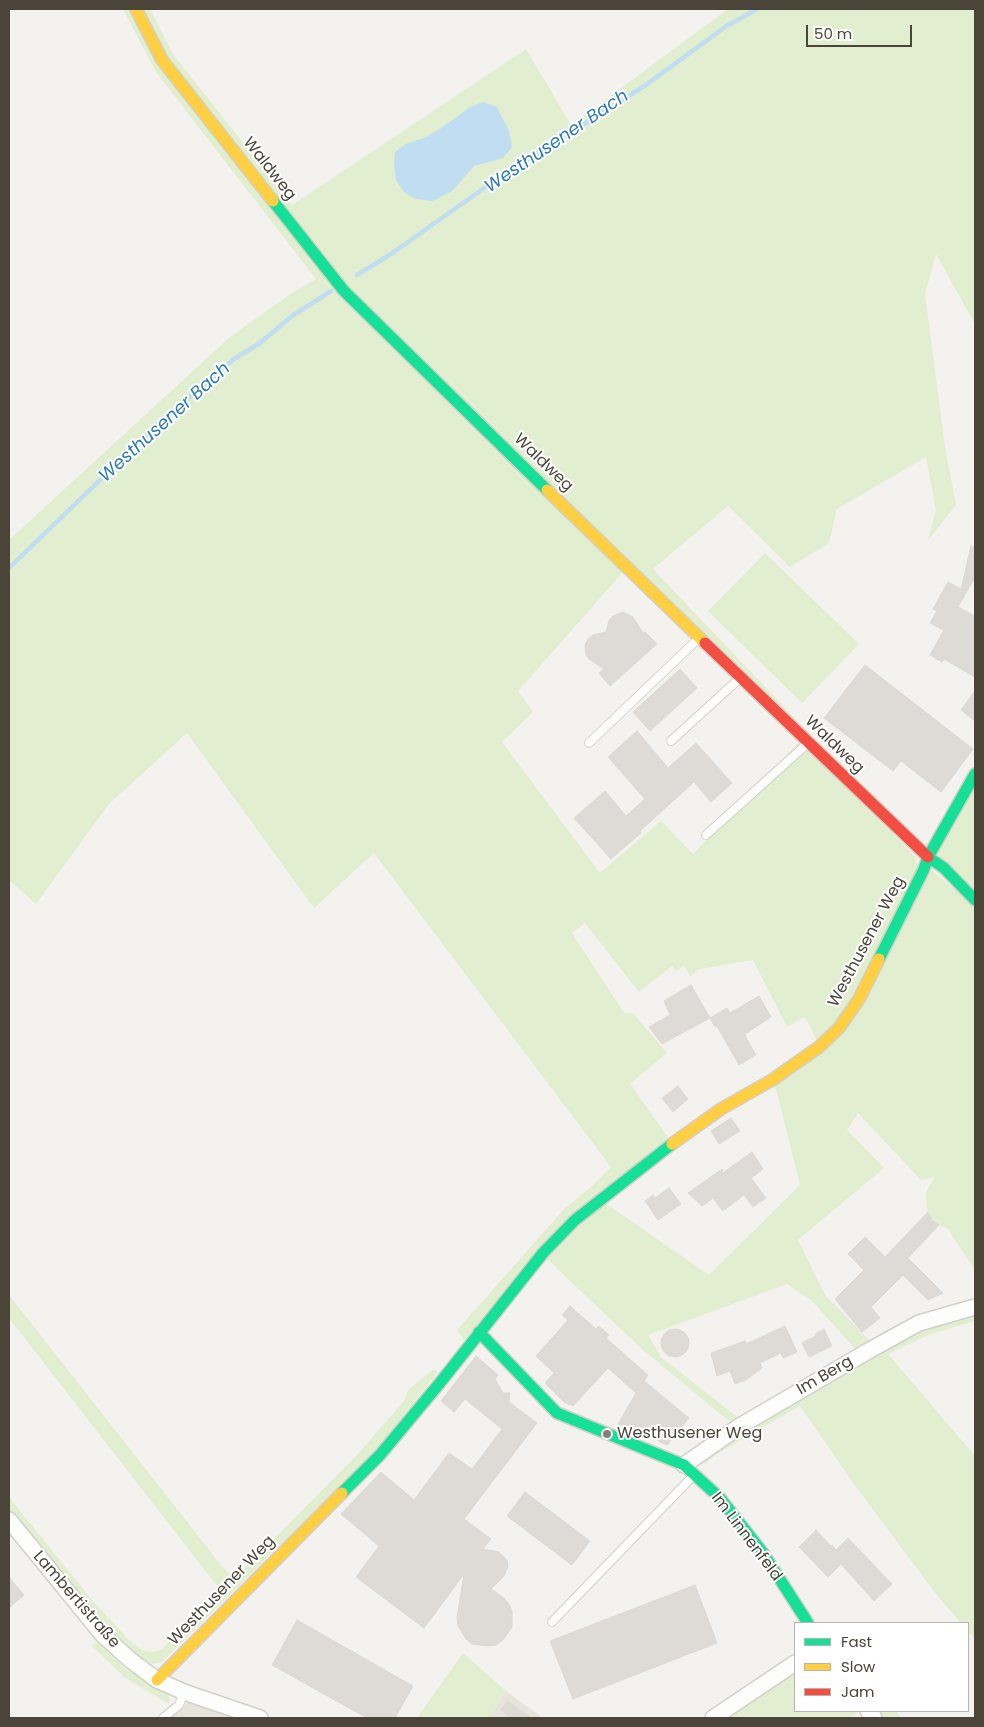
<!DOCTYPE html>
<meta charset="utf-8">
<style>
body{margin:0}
#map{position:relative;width:984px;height:1727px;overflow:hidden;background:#f4f2ee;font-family:Poppins,sans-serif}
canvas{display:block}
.frame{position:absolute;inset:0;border:10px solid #4b4439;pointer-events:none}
.legend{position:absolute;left:794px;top:1622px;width:175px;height:90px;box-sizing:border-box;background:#fff;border:1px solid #b7b4b0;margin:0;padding:6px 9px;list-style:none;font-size:15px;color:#4b4439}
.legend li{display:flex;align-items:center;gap:10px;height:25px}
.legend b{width:25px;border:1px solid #b7b4b0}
.scale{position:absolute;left:806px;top:25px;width:106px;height:22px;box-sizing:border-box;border:2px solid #4b4439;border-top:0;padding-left:6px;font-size:15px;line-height:18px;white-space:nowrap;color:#4b4439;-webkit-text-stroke:4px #fff;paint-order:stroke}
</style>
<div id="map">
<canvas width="984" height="1727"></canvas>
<div class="frame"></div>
<ul class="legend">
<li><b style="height:6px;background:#16e098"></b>Fast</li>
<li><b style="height:6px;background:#ffcf43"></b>Slow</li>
<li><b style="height:6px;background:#f24e42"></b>Jam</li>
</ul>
<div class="scale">50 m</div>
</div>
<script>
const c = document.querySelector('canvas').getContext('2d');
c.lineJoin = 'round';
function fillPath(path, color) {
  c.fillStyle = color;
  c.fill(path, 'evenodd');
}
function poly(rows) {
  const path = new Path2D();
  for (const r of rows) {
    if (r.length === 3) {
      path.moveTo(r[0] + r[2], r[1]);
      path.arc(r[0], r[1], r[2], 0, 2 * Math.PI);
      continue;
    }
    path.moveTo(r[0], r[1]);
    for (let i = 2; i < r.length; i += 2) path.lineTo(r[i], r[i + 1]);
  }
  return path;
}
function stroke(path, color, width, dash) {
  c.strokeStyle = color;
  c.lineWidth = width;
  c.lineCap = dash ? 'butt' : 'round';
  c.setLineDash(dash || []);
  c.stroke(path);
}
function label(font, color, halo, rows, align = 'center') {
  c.font = font + ' Poppins,sans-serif';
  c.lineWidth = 4;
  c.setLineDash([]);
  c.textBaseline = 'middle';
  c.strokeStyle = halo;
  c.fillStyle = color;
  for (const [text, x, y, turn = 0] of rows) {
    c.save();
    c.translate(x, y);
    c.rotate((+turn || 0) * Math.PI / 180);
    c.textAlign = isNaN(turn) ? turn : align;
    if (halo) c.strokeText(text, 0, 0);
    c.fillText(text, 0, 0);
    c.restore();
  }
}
const residential = poly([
 [506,1691,543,1718,489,1718],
 [189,1702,239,1718,170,1718]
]);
const green = poly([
 [123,9,133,9,324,275,623,572,518,691,533,712,502,742,600,873,661,821,693,854,800,741,915,856,918,867,855,997,818,1043,805,1017,787,1027,753,960,700,969,690,976,684,966,676,971,672,966,639,992,585,923,572,933,624,1013,633,1013,667,1053,630,1084,670,1140,464,1340,457,1330,565,1208,590,1188,611,1167,374,853,314,908,187,733,109,804,36,904,9,880,9,540,230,337,292,293,316,279,156,72],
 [141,9,150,9,173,54,292,205,526,49,571,125,728,9,975,9,975,324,936,254,925,294,945,447,956,505,928,540,936,510,926,457,837,509,829,543,790,567,728,506,653,569,806,730,349,292,167,59],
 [765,553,859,644,802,703,708,611],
 [975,784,975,895,940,860,938,848],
 [930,869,975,906,975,1270,948,1229,939,1225,931,1218,927,1208,926,1197,927,1190,935,1177,921,1180,858,1113,847,1130,884,1168,798,1240,825,1295,872,1343,858,1352,811,1300,787,1284,648,1335,661,1357,741,1420,734,1425,644,1351,547,1259,605,1203,709,1275,800,1185,775,1085,822,1051],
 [9,1295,221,1565,234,1579,357,1455,404,1401,408,1390,434,1369,437,1373,375,1451,162,1662,152,1664,142,1660,126,1647,87,1605,9,1510,9,1497,92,1600,130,1641,142,1650,154,1652,162,1649,221,1591,9,1318],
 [975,1311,975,1321,928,1335,888,1354,975,1456,975,1639,968,1631,968,1623,961,1623,936,1594,854,1484,800,1406,717,1454,703,1465,706,1457,713,1450,919,1328],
 [99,1640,125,1669,166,1691,170,1699,169,1704,124,1677,92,1646],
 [463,1653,506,1691,489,1718,417,1718],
 [795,1670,795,1711,860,1711,849,1718,725,1718],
 [876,1711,896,1711,901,1718,882,1718]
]);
const water = poly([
 [483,102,497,107,509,131,512,147,503,158,474,166,452,191,433,201,416,199,404,192,396,180,394,165,395,152,406,144,424,138,440,129,470,107]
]);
const stream = poly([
 [357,275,391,254,497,179,646,85,725,27,757,9],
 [9,568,158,424,198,390,234,359,260,343,292,316,331,291]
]);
const building = poly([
 [971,546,975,547,975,577,958,607,975,616,975,677,944,659,942,662,930,655,944,630,930,623,937,611,933,609,948,582,961,589,971,546],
 [623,612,633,617,643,633,645,632,657,644,610,686,599,673,604,669,589,659,586,655,585,645,588,639,593,635,606,632,609,620,613,616,623,612],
 [865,665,973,749,941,792,901,761,893,771,824,718,865,665],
 [680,669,697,688,650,731,633,712,680,669],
 [975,691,975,721,961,710,975,691],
 [637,731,668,768,696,743,732,783,711,802,694,782,640,831,641,833,611,859,574,818,605,791,626,816,645,799,608,757,637,731],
 [691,985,710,1018,727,1008,730,1013,759,996,771,1017,745,1034,746,1036,745,1036,756,1055,739,1065,717,1026,715,1027,710,1018,662,1044,649,1027,670,1015,664,1001,691,985],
 [678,1086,688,1099,673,1112,662,1098,678,1086],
 [731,1118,740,1131,719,1144,711,1131,731,1118],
 [752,1152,763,1169,751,1178,766,1198,753,1207,744,1195,723,1211,713,1198,702,1206,688,1193,722,1169,723,1173,752,1152],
 [669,1188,681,1204,658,1220,645,1201,653,1195,655,1198,669,1188],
 [928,1212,932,1220,939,1225,908,1258,943,1293,928,1300,903,1275,871,1307,880,1318,862,1332,835,1299,864,1270,848,1254,865,1237,885,1257,928,1212],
 [570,1306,596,1329,599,1326,609,1335,606,1338,648,1375,644,1381,689,1418,667,1445,660,1442,643,1428,640,1433,618,1424,636,1393,608,1368,573,1406,564,1402,545,1383,554,1373,536,1356,568,1320,562,1315,570,1306],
 [785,1326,797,1352,783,1358,781,1353,760,1363,762,1368,746,1380,735,1384,730,1371,717,1376,711,1353,745,1341,746,1344,785,1326],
 [675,1343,14],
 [824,1329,832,1346,809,1357,802,1343,816,1336,815,1334,824,1329],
 [476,1356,498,1375,495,1379,503,1393,510,1393,509,1402,537,1423,464,1519,491,1539,483,1549,499,1552,507,1560,508,1566,504,1576,491,1589,504,1598,509,1604,512,1611,512,1627,503,1640,496,1645,488,1646,472,1644,466,1639,458,1626,457,1618,464,1574,424,1628,356,1577,379,1546,341,1514,381,1472,414,1500,449,1453,472,1469,502,1429,465,1399,454,1412,441,1401,476,1356],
 [525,1492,590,1541,572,1565,507,1516,525,1492],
 [816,1530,831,1546,832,1545,836,1550,848,1538,892,1584,874,1601,841,1564,828,1577,799,1547,816,1530],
 [9,1577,24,1595,9,1608,9,1577],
 [695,1585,717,1643,573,1699,550,1641,695,1585],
 [297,1620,413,1686,395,1718,367,1718,272,1665,297,1620],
 [508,1701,531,1718,512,1718,501,1710,508,1701]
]);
const lane = poly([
 [671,741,740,678],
 [589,743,699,638],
 [706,835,807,744],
 [552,1622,693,1476],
 [163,1718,179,1705,184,1692]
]);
const street = poly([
 [684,1465,740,1426,870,1350,919,1323,975,1307],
 [9,1520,102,1634,129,1659,157,1680,184,1692,260,1718],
 [868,1711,874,1718],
 [713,1718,795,1663]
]);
const fast = poly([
 [273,201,344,291,547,490],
 [928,857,944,868,975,900],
 [879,959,924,869,928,857,975,774],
 [479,1332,557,1413,684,1465,720,1498,763,1553,808,1623],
 [342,1493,380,1455,439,1384,543,1253,575,1220,672,1144]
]);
const slow = poly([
 [136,9,162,60,273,201],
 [547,490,705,643],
 [672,1144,721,1109,772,1080,819,1047,839,1028,859,999,879,959],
 [157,1680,342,1493]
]);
const jam = poly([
 [705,643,928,857]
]);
const markers = [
 [607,1434,5,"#868178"]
];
const streetNames = [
 ["Waldweg",269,169,52],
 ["Waldweg",543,463,44],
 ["Waldweg",834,745,44],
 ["Westhusener Weg",867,942,-62],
 ["Im Berg",825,1376,-30],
 ["Im Linnenfeld",746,1537,53],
 ["Westhusener Weg",222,1591,-46],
 ["Lambertistraße",76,1600,49]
];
const poiNames = [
 ["Westhusener Weg",617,1434]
];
const waterNames = [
 ["Westhusener Bach",557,142,-34],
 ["Westhusener Bach",165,423,-42]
];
fillPath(residential, '#e7e4dc');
fillPath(green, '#e1eecf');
fillPath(water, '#c0ddf1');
stroke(stream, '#c0ddf1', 4.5);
fillPath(building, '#dedbd6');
stroke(building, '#dcd9d4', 1);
stroke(lane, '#d2d0cb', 10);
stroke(street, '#d2d0cb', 18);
stroke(fast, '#d3cfc5', 14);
stroke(slow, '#d3cfc5', 14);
stroke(jam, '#d3cfc5', 14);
stroke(lane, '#fdfdfc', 8);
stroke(street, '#fdfdfc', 15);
stroke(fast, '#16e098', 11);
stroke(slow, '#ffcf43', 11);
stroke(jam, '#f24e42', 11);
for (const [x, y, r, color] of markers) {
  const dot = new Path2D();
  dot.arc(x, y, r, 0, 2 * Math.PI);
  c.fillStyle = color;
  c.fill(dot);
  stroke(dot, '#fff', 2);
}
label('16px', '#4b4439', '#fff', streetNames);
label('16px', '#4b4439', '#fff', poiNames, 'left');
label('italic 18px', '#2e7ab2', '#fff', waterNames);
</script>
